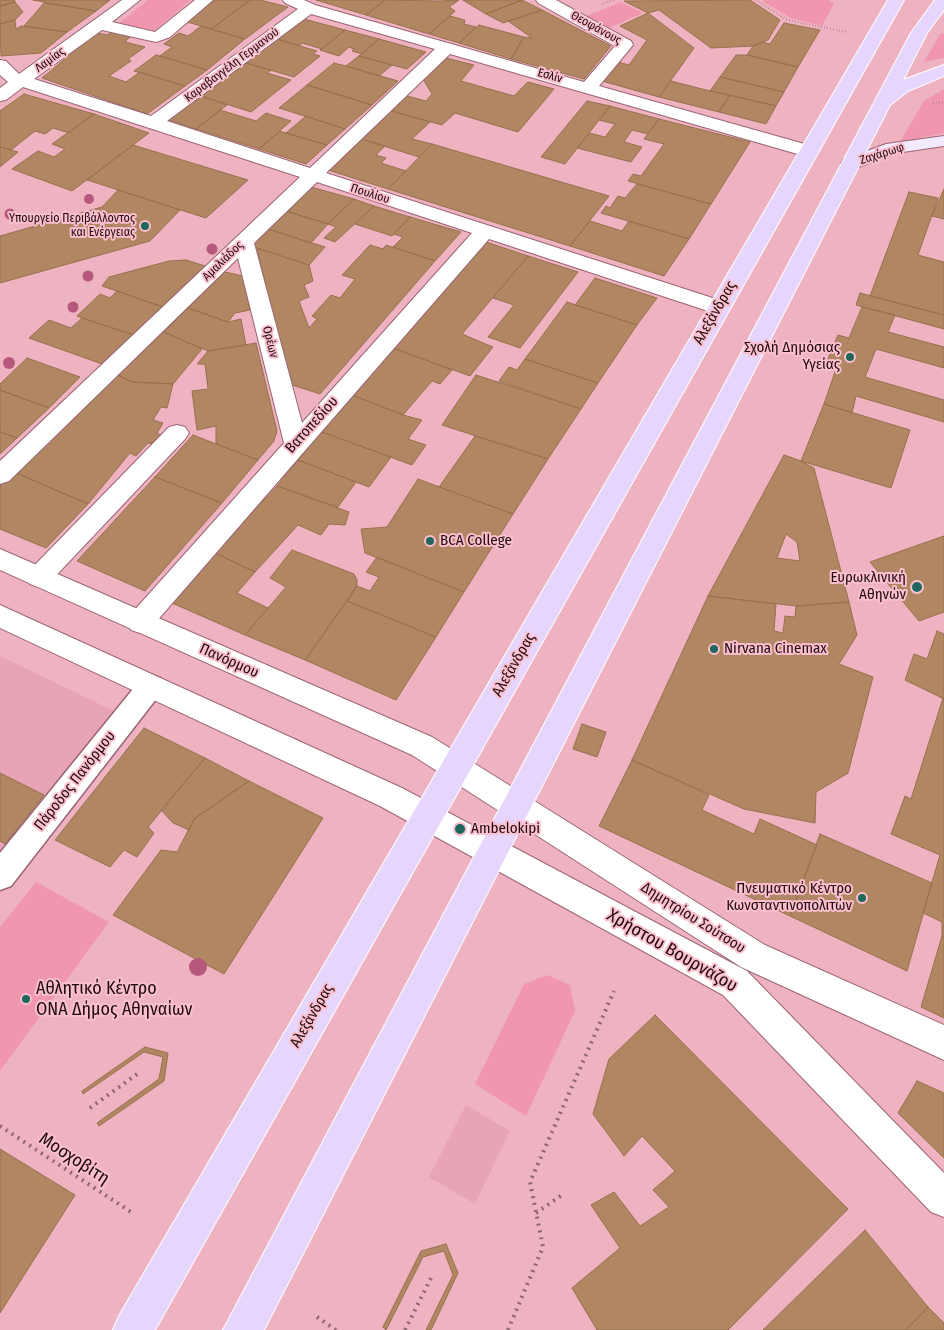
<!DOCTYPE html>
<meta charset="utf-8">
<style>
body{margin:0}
canvas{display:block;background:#eeb2c1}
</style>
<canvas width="944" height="1330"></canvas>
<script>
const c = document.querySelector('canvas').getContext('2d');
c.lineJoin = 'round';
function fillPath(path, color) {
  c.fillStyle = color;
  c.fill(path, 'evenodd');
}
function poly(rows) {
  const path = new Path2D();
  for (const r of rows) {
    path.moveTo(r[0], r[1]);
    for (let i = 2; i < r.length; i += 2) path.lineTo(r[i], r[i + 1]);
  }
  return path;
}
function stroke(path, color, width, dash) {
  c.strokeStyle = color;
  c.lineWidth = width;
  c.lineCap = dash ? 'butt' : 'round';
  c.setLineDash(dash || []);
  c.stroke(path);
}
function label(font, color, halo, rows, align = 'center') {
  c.font = font + ' "Fira Sans Condensed",sans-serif';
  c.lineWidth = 4;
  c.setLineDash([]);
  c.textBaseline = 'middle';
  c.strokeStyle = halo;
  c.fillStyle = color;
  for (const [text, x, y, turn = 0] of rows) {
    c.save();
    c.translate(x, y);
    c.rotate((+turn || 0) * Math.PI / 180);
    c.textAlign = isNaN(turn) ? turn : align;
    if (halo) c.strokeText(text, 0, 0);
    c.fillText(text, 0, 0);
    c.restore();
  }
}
const built = poly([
 [0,656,120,714,0,864],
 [466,1105,510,1131,475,1204,429,1177]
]);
const green = poly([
 [148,0,191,0,152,33,117,25],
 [766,0,828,0,834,4,822,26,791,18,762,1],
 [621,2,643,13,607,29,585,17],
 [941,33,944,34,944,58,924,62],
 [944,89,944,133,900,142,924,101],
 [36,882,109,922,0,1071,0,927],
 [547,975,570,985,575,1011,526,1116,475,1084,524,984]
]);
const building = poly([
 [0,0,14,0,15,2,0,6,0,0],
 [33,0,110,0,96,11,33,0],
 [213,0,250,0,211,29,184,21,213,0],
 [250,0,260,0,288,7,245,39,211,29,250,0],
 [316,0,385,0,366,15,316,0],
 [385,0,439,1,459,0,449,7,455,11,450,16,429,34,366,15,385,0],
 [463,0,522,0,486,14,463,0],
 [522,0,542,10,503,23,486,14,522,0],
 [750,0,780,20,768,40,753,46,711,48,659,10,648,13,624,1,750,0],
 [15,2,23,12,15,20,0,24,0,6,15,2],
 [44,3,96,11,67,32,24,26,44,3],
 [542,10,611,46,584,79,511,59,524,37,532,38,508,21,542,10],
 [648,13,694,48,659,97,602,81,618,62,629,65,647,40,620,26,648,13],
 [450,16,465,20,464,24,476,27,459,43,429,34,450,16],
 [304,19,345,30,322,49,302,43,299,46,277,39,304,19],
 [15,20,16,29,21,26,67,32,41,53,1,56,0,24,15,20],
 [784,23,820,30,798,67,747,55,753,46,762,42,770,44,784,23],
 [479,25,524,37,511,59,459,43,479,25],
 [201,26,245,39,207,70,160,56,172,47,164,44,179,33,188,36,201,26],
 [345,30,379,39,362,54,352,51,354,49,349,47,339,56,320,50,345,30],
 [112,31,131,36,125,42,145,47,128,59,131,61,109,76,126,82,140,72,185,86,147,114,42,78,96,33,108,35,112,31],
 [277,39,317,51,313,54,320,56,294,77,246,63,277,39],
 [379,39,426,52,407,69,359,56,379,39],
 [156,55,160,56,207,70,185,86,134,71,156,55],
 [736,55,747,55,798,67,784,92,720,77,736,55],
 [359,56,392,65,379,76,346,66,359,56],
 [446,58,474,65,461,81,514,96,528,82,554,89,518,132,455,113,442,125,391,111,407,96,426,101,432,94,423,79,446,58],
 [246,63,271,70,267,73,291,80,251,112,201,96,246,63],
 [334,63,346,66,398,81,372,105,307,85,334,63],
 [720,77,784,92,776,106,710,91,720,77],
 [671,81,710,91,730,95,719,112,659,97,671,81],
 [307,85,372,105,345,129,279,108,307,85],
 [24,94,94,114,69,133,53,128,45,134,35,131,11,150,0,147,0,111,24,94],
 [730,95,776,106,766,124,719,112,730,95],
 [201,96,227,105,196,129,169,120,201,96],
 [587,101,610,106,565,164,541,157,587,101],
 [610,106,659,119,648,134,632,130,624,142,642,147,631,162,577,148,589,133,605,137,615,124,599,120,610,106],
 [220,110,256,121,266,113,291,121,259,149,196,129,220,110],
 [391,111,430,122,412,139,432,144,419,157,361,139,391,111],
 [94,114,149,133,72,191,12,169,38,151,54,157,65,149,52,144,94,114],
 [306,116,345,129,327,145,286,133,306,116],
 [659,119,750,142,711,204,628,181,633,174,641,176,664,144,644,139,659,119],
 [280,131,286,133,327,145,306,164,259,149,280,131],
 [361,139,385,146,376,155,386,158,381,163,406,171,388,189,328,170,361,139],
 [432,144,609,196,570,246,388,189,432,144],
 [133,145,248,180,206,218,87,180,133,145],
 [0,147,18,152,0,167,0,147],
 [637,184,711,204,689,239,601,213,606,206,610,208,618,196,625,198,637,184],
 [311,187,354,199,328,224,286,211,311,187],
 [944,189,944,219,932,216,944,189],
 [118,190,180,210,150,241,0,283,0,236,102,207,118,190],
 [909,192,938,198,918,255,944,262,944,315,870,296,909,192],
 [354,199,374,206,335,242,324,238,336,227,328,224,354,199],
 [374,206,410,217,392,236,355,224,374,206],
 [286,211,328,224,311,243,268,229,286,211],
 [410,217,461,232,435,261,393,247,403,237,394,234,410,217],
 [590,221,622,231,629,221,689,239,664,276,570,246,590,221],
 [268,229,325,247,309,265,250,246,268,229],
 [486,242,528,256,462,334,493,347,470,376,393,348,486,242],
 [370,245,383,249,386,245,435,261,320,394,289,384,257,248,309,265,313,281,304,285,309,297,299,301,309,328,317,319,312,316,331,295,340,298,355,279,342,275,370,245],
 [528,256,578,272,520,348,488,337,514,305,493,298,528,256],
 [186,260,205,266,163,307,102,286,109,277,169,261,186,260],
 [225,272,243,276,250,310,235,313,228,322,188,308,225,272],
 [595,278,657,298,637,325,575,305,595,278],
 [117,291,163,307,134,335,77,316,100,294,110,298,117,291],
 [860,293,944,315,944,329,856,305,860,293],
 [567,302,637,325,598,383,525,359,567,302],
 [862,307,895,315,888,332,944,347,944,368,876,349,865,377,944,400,944,422,856,396,852,413,824,404,836,369,825,366,838,335,849,338,862,307],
 [188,308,228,322,241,319,246,345,208,351,164,332,188,308],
 [82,318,134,335,102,364,29,338,49,320,71,328,82,318],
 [164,332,202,349,173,384,132,382,118,375,164,332],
 [256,343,277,431,274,441,258,460,216,444,216,426,197,430,192,391,208,389,205,364,197,364,208,351,256,343],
 [393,348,452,370,440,384,432,381,403,415,352,395,393,348],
 [27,358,80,377,49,408,0,390,0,384,27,358],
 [525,359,598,383,581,409,499,381,509,367,517,370,525,359],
 [118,375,132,382,173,384,167,408,161,407,153,420,163,423,157,433,166,438,160,446,148,443,136,456,130,453,88,504,14,472,118,375],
 [476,375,581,409,548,459,442,425,476,375],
 [0,390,49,408,17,438,0,432,0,390],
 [352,395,403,415,422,420,408,439,426,445,412,465,322,432,352,395],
 [824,404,910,430,891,488,801,461,824,404],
 [0,432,17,438,0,454,0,432],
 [322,432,391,457,369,487,298,460,322,432],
 [193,435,258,460,222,503,155,477,193,435],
 [475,436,548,459,513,514,439,487,475,436],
 [784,455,801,461,814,468,849,602,796,606,708,596,784,455],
 [786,534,797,542,800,561,777,558,786,534],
 [298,460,356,482,338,507,277,486,298,460],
 [14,472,88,504,46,548,0,529,0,486,14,472],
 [155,477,222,503,145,591,77,561,155,477],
 [418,479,513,514,464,592,365,553,361,529,387,527,418,479],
 [277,486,349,512,345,525,329,524,321,535,298,525,255,572,215,553,277,486],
 [944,536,944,612,919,621,870,562,944,536],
 [292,550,354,574,357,580,357,586,305,660,245,635,286,587,270,578,292,550],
 [215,553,255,572,237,593,268,608,245,635,172,603,215,553],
 [377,557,464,592,436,637,347,601,357,586,370,591,379,577,366,572,377,557],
 [708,596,776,604,774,631,783,633,785,616,795,617,796,606,849,602,857,635,839,664,873,677,848,773,816,792,815,823,744,809,632,760,708,596],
 [347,601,436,637,396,700,305,660,347,601],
 [937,631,944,634,944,699,905,680,914,654,927,659,937,631],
 [943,698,944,699,944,937,942,936,942,922,923,913,940,855,891,834,905,796,911,799,943,698],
 [582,724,606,732,597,757,573,749,582,724],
 [144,728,205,758,148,827,154,833,137,857,124,850,110,867,55,840,144,728],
 [205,758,249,781,194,819,189,830,173,823,161,810,205,758],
 [632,760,709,795,702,810,754,834,760,819,817,845,790,916,599,826,632,760],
 [0,773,44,795,5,844,0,841,0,773],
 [249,781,323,818,224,974,113,915,161,850,177,852,194,819,249,781],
 [820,834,932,883,907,971,790,916,820,834],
 [942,936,944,937,944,1018,921,1007,942,936],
 [655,1015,848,1209,728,1330,597,1330,572,1288,620,1248,591,1205,614,1192,640,1226,669,1207,653,1190,675,1171,642,1136,624,1156,593,1114,609,1059,655,1015],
 [145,1047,168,1053,164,1081,99,1126,97,1123,159,1079,163,1057,144,1052,83,1094,82,1091,145,1047],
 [917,1081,944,1093,944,1158,898,1113,917,1081],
 [0,1149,75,1195,0,1313,0,1149],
 [865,1230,928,1307,906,1330,763,1330,865,1230],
 [446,1244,458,1273,431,1330,426,1330,453,1275,444,1251,423,1257,386,1330,383,1327,421,1251,446,1244],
 [928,1307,944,1323,944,1330,906,1330,928,1307]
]);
const pathFar1 = poly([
 [756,0,787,20,846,32],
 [602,4,614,0],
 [933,103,944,102]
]);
const path = poly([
 [90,1108,140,1072],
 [0,1126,134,1214],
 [536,1213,562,1195],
 [317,1317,336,1330],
 [405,1330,431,1278],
 [508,1330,543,1247,530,1182,614,991]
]);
const pedestrian = poly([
 [151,675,160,678,164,686,160,694,11,886,0,890,0,853,142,678,151,675]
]);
const minor = poly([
 [122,0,140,0,112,22,155,32,195,0,213,0,170,37,162,40,156,42,102,30,34,79,151,116,298,9,285,3,283,0,304,0,315,5,584,82,615,46,538,3,536,0,556,0,631,41,633,45,599,86,815,147,817,151,815,155,808,157,801,155,450,54,326,173,725,302,729,307,725,312,718,314,711,312,489,239,149,630,140,633,131,630,127,622,131,614,284,443,238,258,9,481,0,484,0,461,300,177,23,87,6,100,0,101,0,88,8,82,0,75,0,60,6,61,19,74,122,0],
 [311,14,435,49,310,168,167,121,311,14],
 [317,182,472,233,302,423,254,243,317,182],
 [177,425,185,427,189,433,185,439,48,584,39,587,30,584,26,577,30,570,169,427,177,425]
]);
const tertiary = poly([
 [0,549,432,737,765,945,944,1025,944,1060,741,967,412,755,0,570,0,549],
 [0,605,402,788,747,971,944,1173,944,1217,931,1212,723,995,380,806,0,628,0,605]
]);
const secondary = poly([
 [944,136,944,146,896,153,850,170,843,168,841,164,843,160,886,144,944,136]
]);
const primary = poly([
 [888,0,904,0,155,1330,113,1330,119,1316,888,0],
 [935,0,944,0,944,10,927,33,903,80,944,65,944,76,908,91,890,105,264,1330,223,1330,911,33,935,0]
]);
const trees = [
 [89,199,5],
 [10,214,5.5],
 [212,249,5.5],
 [88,276,5.5],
 [73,307,5.5],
 [9,363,6],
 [198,967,9]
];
const markers = [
 [145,226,5,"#1e675d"],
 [850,357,5,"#1e675d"],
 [430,541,5,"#1e675d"],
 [917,587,6,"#1e675d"],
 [714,649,5,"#1e675d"],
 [460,829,6,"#1e675d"],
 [862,898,5,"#1e675d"],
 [26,999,5,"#1e675d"]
];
const farStreetnames = [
 ["Θεοφάνους",596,28,29],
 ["Λαμίας",50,60,-36],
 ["Καραβαγγέλη Γερμανού",232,65,-37],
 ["Εσλίν",550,76,16],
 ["Ζαχάρωφ",882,154,-18],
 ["Πουλίου",370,194,18],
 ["Αμαλιάδος",223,261,-44],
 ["Ορέων",270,342,76]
];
const farPoinames = [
 ["Υπουργείο Περιβάλλοντος",135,219],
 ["και Ενέργειας",135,233]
];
const streetNames = [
 ["Αλεξάνδρας",715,313,-60],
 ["Βατοπεδίου",312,425,-48],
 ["Πανόρμου",229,661,24],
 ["Αλεξάνδρας",514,665,-60],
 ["Πάροδος Πανόρμου",75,781,-52],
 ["Δημητρίου Σούτσου",693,918,32],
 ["Αλεξάνδρας",312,1016,-60]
];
const poiNames = [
 ["Σχολή Δημόσιας",840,348],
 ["Υγείας",840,365],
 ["BCA College",440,541,"left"],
 ["Ευρωκλινική",906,578],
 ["Αθηνών",906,595],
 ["Nirvana Cinemax",724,649,"left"],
 ["Ambelokipi",471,829,"left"],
 ["Πνευματικό Κέντρο",852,889],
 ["Κωνσταντινοπολιτών",852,906]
];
const nearStreetnames = [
 ["Χρήστου Βουρνάζου",672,951,30],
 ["Μοσχοβίτη",74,1159,33]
];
const nearPoinames = [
 ["Αθλητικό Κέντρο",36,989],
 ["ΟΝΑ Δήμος Αθηναίων",36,1010]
];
fillPath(built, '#e7a4b5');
fillPath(green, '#f097af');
fillPath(building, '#b08762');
stroke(building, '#98704c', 1);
stroke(pedestrian, '#9b6573', 3);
stroke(minor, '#9b6573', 2);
stroke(tertiary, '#9b6573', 2);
stroke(secondary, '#9b6573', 2);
stroke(primary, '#fff', 2);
stroke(pathFar1, '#8f6570', 2, [0.5, 2.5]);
stroke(path, '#8f6570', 4, [2, 5]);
fillPath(pedestrian, '#fff');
fillPath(minor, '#fff');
fillPath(tertiary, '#fff');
fillPath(secondary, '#f2eaff');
fillPath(primary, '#e6d6fe');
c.fillStyle = '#b6587c';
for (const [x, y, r] of trees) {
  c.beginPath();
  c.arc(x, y, r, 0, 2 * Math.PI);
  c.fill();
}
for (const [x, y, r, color] of markers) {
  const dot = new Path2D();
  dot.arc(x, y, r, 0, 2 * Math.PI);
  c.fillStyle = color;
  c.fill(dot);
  stroke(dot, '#fbbfcd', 2);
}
label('12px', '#1f0b11', '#fbbfcd', farStreetnames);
label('12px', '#1f0b11', '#fbbfcd', farPoinames, 'right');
label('15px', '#1f0b11', '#fbbfcd', streetNames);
label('15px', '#1f0b11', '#fbbfcd', poiNames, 'right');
label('18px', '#1f0b11', '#fbbfcd', nearStreetnames);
label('18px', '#1f0b11', '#fbbfcd', nearPoinames, 'left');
</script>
